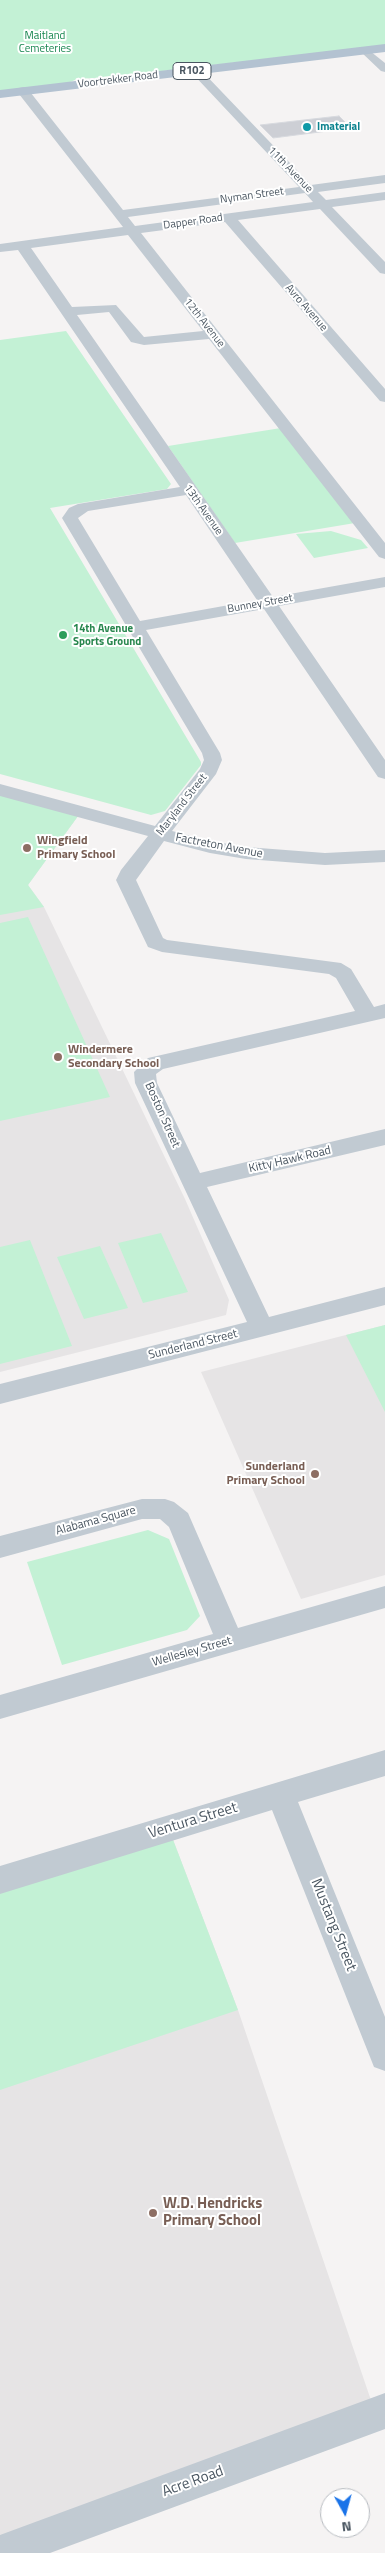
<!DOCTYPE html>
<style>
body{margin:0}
#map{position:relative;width:385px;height:2553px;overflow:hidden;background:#f5f3f3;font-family:"Titillium Web",sans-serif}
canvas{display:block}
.north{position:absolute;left:320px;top:2488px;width:50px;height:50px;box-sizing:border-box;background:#fff;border:1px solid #b7bbc0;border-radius:50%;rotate:173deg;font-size:14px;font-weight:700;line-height:20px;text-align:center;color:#4a5661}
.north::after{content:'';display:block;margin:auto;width:18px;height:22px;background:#1a73e8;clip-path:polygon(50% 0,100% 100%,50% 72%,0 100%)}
</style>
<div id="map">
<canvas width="385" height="2553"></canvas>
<div class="north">N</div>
</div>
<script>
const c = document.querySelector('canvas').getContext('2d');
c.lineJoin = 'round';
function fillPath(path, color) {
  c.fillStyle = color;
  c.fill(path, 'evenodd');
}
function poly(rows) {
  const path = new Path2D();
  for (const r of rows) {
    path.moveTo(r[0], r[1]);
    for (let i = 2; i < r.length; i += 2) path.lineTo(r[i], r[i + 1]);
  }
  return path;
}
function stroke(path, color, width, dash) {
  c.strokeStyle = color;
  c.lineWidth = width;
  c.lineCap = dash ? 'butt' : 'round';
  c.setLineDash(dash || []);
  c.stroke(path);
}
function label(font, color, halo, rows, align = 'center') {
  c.font = font + ' "Titillium Web",sans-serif';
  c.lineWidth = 4;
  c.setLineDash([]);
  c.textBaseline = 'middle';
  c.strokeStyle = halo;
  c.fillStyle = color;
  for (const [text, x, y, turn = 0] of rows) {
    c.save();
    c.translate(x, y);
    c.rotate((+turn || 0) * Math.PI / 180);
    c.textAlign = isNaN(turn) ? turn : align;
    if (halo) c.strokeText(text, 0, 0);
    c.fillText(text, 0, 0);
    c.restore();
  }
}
const education = poly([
 [0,790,81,812,28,885,44,907,185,1199,229,1300,226,1315,0,1372],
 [385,1325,385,1575,301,1599,201,1372],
 [172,1837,238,2010,376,2415,0,2553,0,1890]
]);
const green = poly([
 [0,0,385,0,385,45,111,77,77,79,68,83,0,91],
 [66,331,171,484,167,489,50,508,201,762,201,765,165,811,151,815,0,774,0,340],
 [281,428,355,523,235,543,168,446],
 [331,531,361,540,368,548,314,558,296,534],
 [0,790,81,812,28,885,44,907,0,915],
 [28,917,110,1097,0,1121,0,923],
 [161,1233,188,1292,143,1303,118,1243],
 [30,1240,72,1346,0,1364,0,1247],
 [100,1246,128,1308,84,1319,57,1257],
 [385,1325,385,1412,346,1335],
 [148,1530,169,1539,200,1616,187,1630,62,1665,27,1562],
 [172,1837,238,2010,0,2090,0,1890]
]);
const building = poly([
 [339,116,351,128,273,138,260,125,339,116]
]);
const minor = poly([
 [365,47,385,63,385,72,381,71,361,52,359,50,365,47],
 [195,67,199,68,311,185,385,175,385,183,318,192,326,200,385,192,385,200,332,207,385,262,385,274,380,273,320,209,238,220,385,389,385,402,380,401,225,222,141,233,385,543,385,559,379,557,209,339,144,345,131,342,109,312,77,315,273,597,385,577,385,587,279,606,385,760,385,779,378,777,264,609,146,630,220,753,222,760,216,774,172,831,211,841,246,847,325,853,385,850,385,862,325,865,246,859,210,853,164,841,136,880,163,938,167,940,341,963,351,969,374,1007,385,1004,385,1018,163,1069,156,1074,157,1083,200,1173,385,1129,385,1145,207,1187,269,1317,385,1287,385,1305,0,1404,0,1384,247,1322,135,1083,134,1072,148,1058,355,1011,336,978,329,974,162,952,148,947,116,880,121,870,148,836,0,796,0,784,155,826,200,769,204,760,202,753,62,518,69,508,78,504,180,487,18,250,0,252,0,244,123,227,19,94,19,88,23,87,27,88,123,210,299,187,191,72,191,68,195,67],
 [305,193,313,202,135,226,128,217,305,193],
 [128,235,203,331,144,337,116,305,72,307,31,248,128,235],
 [186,495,257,600,140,621,78,518,88,511,186,495],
 [142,1499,165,1499,174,1502,188,1513,238,1628,385,1586,385,1608,0,1719,0,1695,213,1634,169,1527,160,1519,142,1519,0,1558,0,1536,142,1499],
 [385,1750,385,1776,298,1802,385,2017,385,2071,374,2067,272,1810,0,1894,0,1866,385,1750],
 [385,2393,385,2429,50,2553,0,2553,0,2535,385,2393]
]);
const major = poly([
 [385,44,385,52,0,98,0,90,385,44]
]);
const markers = [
 [307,127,5,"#0f9aa8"],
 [63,635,5,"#2e9e5b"],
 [27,848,5,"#8d6e63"],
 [58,1057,5,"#8d6e63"],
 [315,1474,5,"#8d6e63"],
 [153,2213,5,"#8d6e63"]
];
const farParknames = [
 ["Maitland",45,36],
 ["Cemeteries",45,49]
];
const shields = [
 [192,71,38]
];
const shieldNames = [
 ["R102",192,71]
];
const farStreetnames = [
 ["Voortrekker Road",118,80,-7],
 ["11th Avenue",290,170,46],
 ["Nyman Street",252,196,-8],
 ["Dapper Road",193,222,-8],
 ["Avro Avenue",306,308,49],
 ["12th Avenue",204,323,52],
 ["13th Avenue",203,510,55],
 ["Bunney Street",260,604,-10],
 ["Maryland Street",182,805,-52]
];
const farCulturenames = [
 ["Imaterial",317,127]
];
const farLeisurenames = [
 ["14th Avenue",73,629],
 ["Sports Ground",73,642]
];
const educationNames = [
 ["Wingfield",37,841],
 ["Primary School",37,855],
 ["Windermere",68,1050],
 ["Secondary School",68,1064],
 ["Sunderland",305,1467,"right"],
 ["Primary School",305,1481,"right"]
];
const streetNames = [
 ["Factreton Avenue",219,846,11],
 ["Boston Street",162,1115,66],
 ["Kitty Hawk Road",290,1160,-13],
 ["Sunderland Street",193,1345,-14],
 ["Alabama Square",96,1521,-15],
 ["Wellesley Street",192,1652,-16]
];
const nearStreetnames = [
 ["Ventura Street",193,1821,-17],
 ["Mustang Street",333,1925,68],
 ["Acre Road",193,2482,-20]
];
const nearEducationnames = [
 ["W.D. Hendricks",163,2204],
 ["Primary School",163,2221]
];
fillPath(education, '#e6e4e5');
fillPath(green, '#c3f1d5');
fillPath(building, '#cdcfd5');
stroke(building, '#d7d9de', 1);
fillPath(minor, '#c1cad2');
fillPath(major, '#b3c2d1');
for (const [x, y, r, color] of markers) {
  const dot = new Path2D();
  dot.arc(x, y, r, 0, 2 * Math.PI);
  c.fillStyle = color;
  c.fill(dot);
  stroke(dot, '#fff', 2);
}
label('11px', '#17864f', '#fff', farParknames);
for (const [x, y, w] of shields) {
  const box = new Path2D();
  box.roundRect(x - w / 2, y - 8.5, w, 17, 4);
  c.fillStyle = '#fff';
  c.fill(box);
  stroke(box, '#4a5661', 1);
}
label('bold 11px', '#4a5661', null, shieldNames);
label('11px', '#4a5661', '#fff', farStreetnames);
label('bold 11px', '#0d838f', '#fff', farCulturenames, 'left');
label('bold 11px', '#27864d', '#fff', farLeisurenames, 'left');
label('bold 12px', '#785e54', '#fff', educationNames, 'left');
label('12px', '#4a5661', '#fff', streetNames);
label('15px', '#4a5661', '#fff', nearStreetnames);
label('bold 15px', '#785e54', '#fff', nearEducationnames, 'left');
</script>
